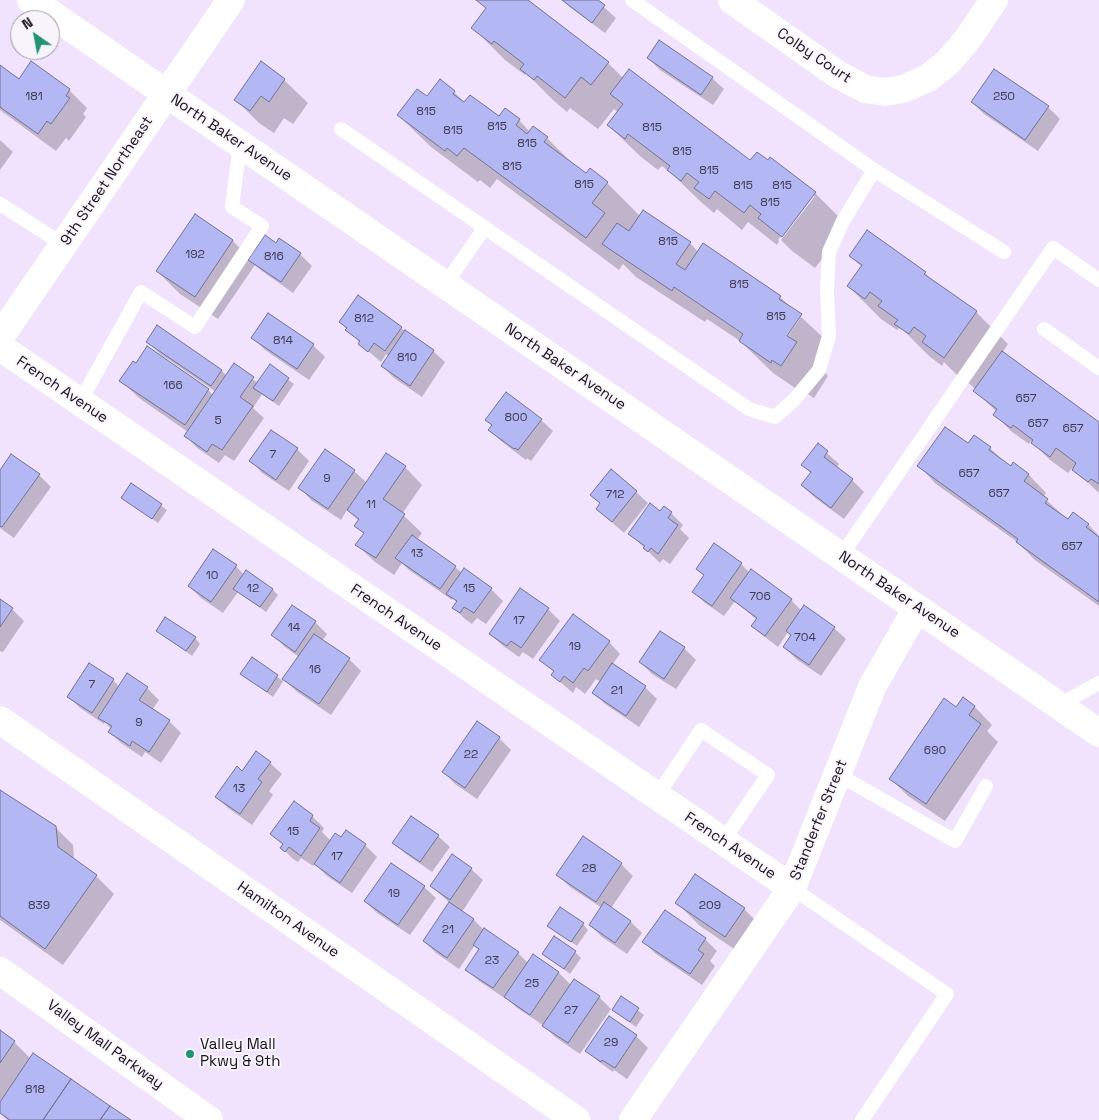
<!DOCTYPE html>
<style>
body{margin:0}
#map{position:relative;width:1099px;height:1120px;overflow:hidden;background:#f1e2fd;font-family:"Space Grotesk",sans-serif}
canvas{display:block}
.north{position:absolute;left:10px;top:10px;width:50px;height:50px;box-sizing:border-box;background:#f8f4fb;border:1px solid #9e99a1;border-radius:50%;rotate:327deg;font-size:14px;font-weight:700;line-height:20px;text-align:center;color:#17101b}
.north::after{content:'';display:block;margin:auto;width:18px;height:22px;background:#239374;clip-path:polygon(50% 0,100% 100%,50% 72%,0 100%)}
</style>
<div id="map">
<canvas width="1099" height="1120"></canvas>
<div class="north">N</div>
</div>
<script>
const c = document.querySelector('canvas').getContext('2d');
c.lineJoin = 'round';
function fillPath(path, color) {
  c.fillStyle = color;
  c.fill(path, 'evenodd');
}
function poly(rows) {
  const path = new Path2D();
  for (const r of rows) {
    path.moveTo(r[0], r[1]);
    for (let i = 2; i < r.length; i += 2) path.lineTo(r[i], r[i + 1]);
  }
  return path;
}
function stroke(path, color, width, dash) {
  c.strokeStyle = color;
  c.lineWidth = width;
  c.lineCap = dash ? 'butt' : 'round';
  c.setLineDash(dash || []);
  c.stroke(path);
}
function label(font, color, halo, rows, align = 'center') {
  c.font = font + ' "Space Grotesk",sans-serif';
  c.lineWidth = 4;
  c.setLineDash([]);
  c.textBaseline = 'middle';
  c.strokeStyle = halo;
  c.fillStyle = color;
  for (const [text, x, y, turn = 0] of rows) {
    c.save();
    c.translate(x, y);
    c.rotate((+turn || 0) * Math.PI / 180);
    c.textAlign = isNaN(turn) ? turn : align;
    if (halo) c.strokeText(text, 0, 0);
    c.fillText(text, 0, 0);
    c.restore();
  }
}
const shadow = poly([
 [478,0,526,0,608,63,623,78,751,162,768,161,770,158,815,193,848,226,815,268,792,251,781,240,815,196,812,196,778,240,779,241,777,245,748,222,742,230,717,209,714,213,701,202,672,174,662,166,658,170,641,157,608,125,618,112,614,109,598,129,570,108,567,112,554,101,526,73,525,75,505,60,473,28,487,9],
 [562,0,596,0,616,18,605,33,571,8],
 [648,58,712,78,724,89,713,105,660,70],
 [32,63,69,90,87,108,83,114,86,117,69,141,66,138,56,151,0,110,0,66,20,80],
 [284,80,308,103,293,124,284,118,274,133,259,123,236,100],
 [454,92,465,103,500,118,519,120,530,132,547,138,574,165,587,174,607,183,640,216,690,243,698,252,703,245,780,297,833,347,820,367,828,376,814,398,805,392,804,394,773,373,740,341,707,319,705,322,636,277,623,264,619,270,497,179,490,188,480,180,478,182,431,147,398,115,427,98],
 [798,317,801,317,784,342,782,340],
 [972,102,1048,107,1060,119,1038,151,984,114],
 [0,140,13,152,0,170],
 [195,216,233,241,250,259,276,245,300,254,312,266,293,293,262,271,255,265,218,319,180,294,157,271],
 [850,256,925,273,937,285,976,312,1008,344,1002,353,1099,424,1099,493,1072,468,1068,473,1050,460,1031,441,1029,444,1012,432,995,415,997,412,975,391,976,389,956,374,944,362,942,366,929,356,900,327,897,330,881,319,848,286,862,267],
 [269,315,313,345,325,357,309,380,265,350,253,338],
 [340,322,401,328,433,351,445,362,422,397,394,378,382,366,389,356,386,354,381,362,360,344,360,343],
 [148,342,221,370,227,376,234,365,258,383,270,366,294,384,279,406,262,394,253,408,264,418,234,461,225,455,219,463,197,448,186,436,188,432,139,398,121,381,208,390,213,395,216,392,159,353],
 [487,420,541,420,553,431,531,461,527,458,526,460,501,441,489,430,493,426],
 [818,445,839,464,836,468,852,480,864,492,844,519,814,497,802,485,811,473,803,465],
 [969,445,990,448,1011,468,1014,464,1029,475,1046,493,1043,497,1065,517,1065,518,1088,524,1099,536,1099,606,1035,560,1016,541,936,484,919,466],
 [297,449,309,461,289,491,262,473,251,461],
 [12,456,39,475,51,487,14,538,0,528,0,472],
 [405,467,422,485,402,514,422,533,417,540,455,567,462,573,491,589,503,601,486,624,477,618,472,624,465,619,453,607,457,603,453,598,452,600,409,570,402,563,394,575,375,562,357,545,364,534,356,526,359,521,347,510,341,520,311,500,300,488,354,471,367,483],
 [132,484,167,510,158,523,123,498],
 [636,492,648,503,624,533,597,509,601,504,591,495],
 [661,512,671,513,683,525,680,529,689,538,670,564,663,559,660,563,657,560,630,534],
 [741,564,750,573,752,571,791,600,802,611,834,628,846,639,821,676,796,659,784,647,792,636,788,632,778,647,765,637,753,626,757,620,735,601,724,616,705,603,694,592,704,576,697,569],
 [236,566,244,575,272,589,278,595,266,612,238,592,223,613,201,598,189,586],
 [0,601,12,609,24,621,3,652,0,651],
 [292,607,315,622,327,634,322,641,349,659,361,671,331,715,296,691,284,680,273,697,242,674,252,659,283,681,299,657,285,647,273,635],
 [548,609,560,621,533,659,523,652,519,657,502,645,490,634],
 [157,630,195,638,200,644,192,656],
 [609,642,620,654,612,665,645,687,657,699,639,727,605,704,594,693,601,682,596,679,585,694,576,687,573,693,552,675,554,672,541,660],
 [684,648,696,660,676,689,652,674,640,662],
 [128,675,147,688,159,700,152,710,169,721,181,733,161,763,145,752,142,757,121,743,109,732,111,729,105,722,104,724,80,708,69,697,113,680,120,687],
 [963,699,975,707,992,725,987,731,998,742,945,821,908,796,891,779,957,708],
 [499,738,511,750,477,799,455,784,444,772],
 [270,763,282,774,269,791,273,795,252,825,228,808,216,797,243,772],
 [0,791,55,827,73,845,74,860,96,876,114,894,63,965,0,920],
 [294,803,312,816,324,828,322,832,331,841,341,839,346,832,365,845,377,857,352,893,327,876,315,864,313,866,301,858,298,862,293,859,281,847,283,845,272,834],
 [438,836,450,847,432,872,406,854,394,843],
 [583,838,621,864,633,876,611,908,630,921,642,933,627,954,602,937,590,925,602,908,570,887,558,875],
 [471,869,483,880,462,912,473,919,484,930,518,953,528,963,559,973,571,985,574,981,599,997,611,1009,580,1054,555,1037,543,1025,517,1008,507,998,506,999,479,981,467,970,480,950,475,945,459,969,436,953,424,941,450,903,431,886],
 [424,887,436,898,410,935,377,913,365,901],
 [677,903,744,909,767,932,749,959,700,926],
 [665,912,705,939,717,951,710,961,715,966,702,985,656,954,644,942],
 [583,924,588,930,577,946,555,931],
 [575,952,581,958,570,974,544,954],
 [622,998,644,1015,636,1027,613,1010],
 [609,1018,636,1036,648,1048,627,1079,614,1070,613,1072,599,1062,587,1051],
 [0,1032,14,1042,31,1059,129,1120,7,1120,0,1113]
]);
const building = poly([
 [476,0,528,0,609,62,591,85,581,77,565,98,537,76,534,80,520,69,524,64,494,41,492,44,471,28,486,8,476,0],
 [562,0,598,0,605,5,592,23,562,0],
 [659,40,713,77,701,95,647,58,659,40],
 [31,61,70,89,66,96,70,98,51,124,47,121,38,134,0,107,0,65,19,79,31,61],
 [261,61,285,79,269,102,261,96,250,111,234,100,261,61],
 [629,69,750,160,757,152,768,160,770,157,816,192,782,237,758,218,761,214,750,205,744,213,715,191,709,199,694,188,699,182,687,173,681,181,667,170,670,166,628,134,625,139,607,125,623,104,610,94,629,69],
 [994,69,1049,106,1025,140,971,102,994,69],
 [440,79,455,91,453,94,464,102,470,95,499,116,505,108,520,119,516,125,527,134,533,126,548,137,544,142,586,173,590,168,608,182,592,203,605,213,586,238,464,148,457,156,447,148,445,151,397,115,417,89,427,96,440,79],
 [643,210,691,242,676,264,685,270,703,243,781,296,779,299,802,314,787,336,797,342,781,366,772,360,771,363,739,341,743,334,674,287,672,291,602,244,617,223,629,231,643,210],
 [195,214,233,240,195,297,156,271,195,214],
 [867,230,926,272,924,274,977,311,944,358,922,342,926,336,914,327,909,334,894,324,898,320,878,306,882,301,870,292,865,299,847,286,862,265,849,256,867,230],
 [265,235,276,243,279,238,301,253,281,282,248,260,265,235],
 [358,295,402,327,385,351,374,343,368,352,358,344,360,341,345,330,347,328,339,322,358,295],
 [268,313,314,344,297,369,251,338,268,313],
 [157,325,222,370,211,386,146,342,157,325],
 [405,330,434,350,410,386,381,366,405,330],
 [147,346,209,389,185,425,119,381,133,361,136,363,147,346],
 [1002,351,1099,422,1099,484,1091,479,1088,482,1072,470,1076,463,1056,448,1050,457,1031,443,1033,440,1013,425,1011,428,993,415,997,409,973,391,1002,351],
 [234,363,254,377,240,397,253,406,222,450,212,444,207,452,184,436,234,363],
 [270,364,289,378,273,401,253,388,270,364],
 [506,392,542,419,518,450,515,448,514,449,488,430,492,425,485,420,506,392],
 [945,427,968,443,974,435,991,447,989,450,1011,466,1013,462,1029,474,1024,481,1048,499,1045,503,1068,519,1073,512,1089,524,1086,527,1099,537,1099,602,1016,542,1018,539,917,466,945,427],
 [271,430,298,448,276,480,249,461,271,430],
 [818,443,828,451,824,457,853,479,831,508,801,485,811,472,801,465,818,443],
 [325,449,355,470,328,509,298,488,325,449],
 [386,453,406,466,383,499,405,514,376,558,355,545,364,533,354,526,359,519,347,510,386,453],
 [11,454,40,474,2,527,0,526,0,470,11,454],
 [611,469,637,491,612,522,596,509,600,503,590,495,611,469],
 [131,483,162,504,152,519,121,498,131,483],
 [650,503,660,511,664,506,672,512,668,518,678,525,658,554,651,548,648,552,643,548,645,546,628,534,650,503],
 [412,535,456,566,440,589,395,558,412,535],
 [714,543,742,563,712,606,692,592,704,575,696,569,714,543],
 [213,549,237,565,211,602,188,586,213,549],
 [464,568,492,588,474,613,464,607,460,613,452,608,457,601,446,594,464,568],
 [751,569,792,599,765,636,751,626,757,618,730,598,751,569],
 [246,570,273,589,260,607,233,589,246,570],
 [520,588,549,608,521,648,511,641,507,646,489,634,520,588],
 [0,599,13,608,0,627,0,599],
 [292,605,316,621,295,652,271,635,292,605],
 [804,605,835,627,809,665,783,647,791,635,786,631,804,605],
 [573,614,610,641,588,671,584,668,573,683,564,676,560,682,551,675,554,671,539,660,573,614],
 [165,617,196,637,186,651,156,631,165,617],
 [660,631,685,647,664,679,639,662,660,631],
 [314,634,350,658,319,704,282,679,314,634],
 [252,657,278,675,267,692,240,674,252,657],
 [89,663,114,679,92,713,67,697,89,663],
 [612,663,646,686,626,716,592,693,612,663],
 [127,673,148,687,139,700,170,720,149,752,132,741,130,746,108,732,112,726,98,718,127,673],
 [963,697,975,706,969,715,981,724,926,804,889,779,944,698,956,707,963,697],
 [477,721,500,737,465,788,442,772,477,721],
 [256,751,271,762,258,779,262,782,240,814,215,797,237,766,242,771,256,751],
 [0,790,56,826,58,847,97,875,45,949,0,916,0,790],
 [294,801,313,815,310,821,320,828,301,856,289,847,285,852,280,848,283,844,270,834,294,801],
 [411,816,439,835,420,862,392,843,411,816],
 [346,830,366,844,340,883,314,864,335,833,341,837,346,830],
 [583,836,622,863,596,902,556,875,583,836],
 [452,854,472,868,450,900,430,886,452,854],
 [391,863,425,886,398,925,364,901,391,863],
 [695,874,745,908,725,937,675,903,695,874],
 [449,902,474,919,447,958,423,941,449,902],
 [604,902,631,921,615,943,589,925,604,902],
 [560,907,584,923,571,942,547,926,560,907],
 [665,910,706,938,698,950,704,954,690,974,642,942,665,910],
 [484,928,519,952,493,988,465,970,479,949,473,945,484,928],
 [554,936,576,951,564,969,542,954,554,936],
 [533,954,559,972,530,1015,504,997,533,954],
 [574,979,600,996,568,1043,542,1026,574,979],
 [621,996,639,1008,630,1022,612,1010,621,996],
 [609,1016,637,1035,615,1068,602,1060,601,1062,585,1051,609,1016],
 [0,1030,15,1041,0,1063,0,1030],
 [33,1053,71,1079,43,1120,10,1120,0,1113,0,1102,33,1053],
 [71,1079,110,1106,100,1120,43,1120,71,1079],
 [110,1106,131,1120,100,1120,110,1106]
]);
const service = poly([
 [632,0,874,170,1004,252],
 [341,129,749,409,775,417,794,400,819,370,829,336,827,291,829,252,843,221,874,170],
 [0,204,64,245],
 [445,285,485,227],
 [1044,329,1099,368],
 [80,402,141,292,195,327,262,226,232,207,240,144],
 [841,556,1053,248,1099,280],
 [1059,705,1099,683],
 [837,774,955,841,986,786],
 [657,796,701,730,768,775,723,841],
 [792,888,947,994,862,1120]
]);
const minor = poly([
 [732,0,837,74,865,89,885,92,903,89,928,78,947,63,967,40,994,0],
 [0,720,576,1120],
 [633,1120,792,888,872,687,917,608]
]);
const tertiary = poly([
 [167,94,1099,733],
 [0,347,792,888]
]);
const secondary = poly([
 [31,0,167,94],
 [0,337,231,0],
 [0,971,209,1120]
]);
const markers = [
 [190,1054,5,"#239374"]
];
const numberNames = [
 ["181",34,97],
 ["250",1004,97],
 ["815",426,112],
 ["815",497,127],
 ["815",652,128],
 ["815",453,131],
 ["815",527,144],
 ["815",682,152],
 ["815",512,167],
 ["815",709,171],
 ["815",584,185],
 ["815",743,186],
 ["815",782,186],
 ["815",770,203],
 ["815",668,242],
 ["192",195,255],
 ["816",274,257],
 ["815",739,285],
 ["815",776,317],
 ["812",364,319],
 ["814",283,341],
 ["810",407,358],
 ["166",173,386],
 ["657",1026,399],
 ["800",516,418],
 ["5",218,421],
 ["657",1038,424],
 ["657",1073,429],
 ["7",273,455],
 ["657",969,474],
 ["9",327,479],
 ["657",999,494],
 ["712",615,495],
 ["11",371,505],
 ["657",1072,547],
 ["13",417,554],
 ["10",212,576],
 ["12",253,589],
 ["15",469,589],
 ["706",760,597],
 ["17",519,621],
 ["14",294,628],
 ["704",805,638],
 ["19",575,647],
 ["16",315,670],
 ["7",92,685],
 ["21",617,691],
 ["9",139,723],
 ["690",935,751],
 ["22",471,755],
 ["13",239,789],
 ["15",293,832],
 ["17",337,857],
 ["28",589,869],
 ["19",394,894],
 ["839",39,906],
 ["209",710,906],
 ["21",448,930],
 ["23",492,961],
 ["25",532,984],
 ["27",571,1011],
 ["29",611,1043],
 ["818",35,1090]
];
const streetNames = [
 ["Colby Court",814,56,34],
 ["North Baker Avenue",231,138,34],
 ["9th Street Northeast",107,181,-56],
 ["North Baker Avenue",565,367,34],
 ["French Avenue",62,390,34],
 ["North Baker Avenue",899,595,34],
 ["French Avenue",396,618,34],
 ["Standerfer Street",819,820,-68],
 ["French Avenue",730,846,34],
 ["Hamilton Avenue",288,920,35],
 ["Valley Mall Parkway",105,1045,36]
];
const poiNames = [
 ["Valley Mall",200,1045],
 ["Pkwy & 9th",200,1062]
];
fillPath(shadow, '#0003');
fillPath(building, '#b3b7f4');
stroke(building, '#717392', 1);
stroke(service, '#fff', 14);
stroke(minor, '#fff', 28);
stroke(tertiary, '#fff', 28);
stroke(secondary, '#fff', 28);
for (const [x, y, r, color] of markers) {
  const dot = new Path2D();
  dot.arc(x, y, r, 0, 2 * Math.PI);
  c.fillStyle = color;
  c.fill(dot);
  stroke(dot, '#f8f4fb', 2);
}
label('12px', '#3e3a51', null, numberNames);
label('15px', '#17101b', '#f8f4fb', streetNames);
label('15px', '#17101b', '#f8f4fb', poiNames, 'left');
</script>
